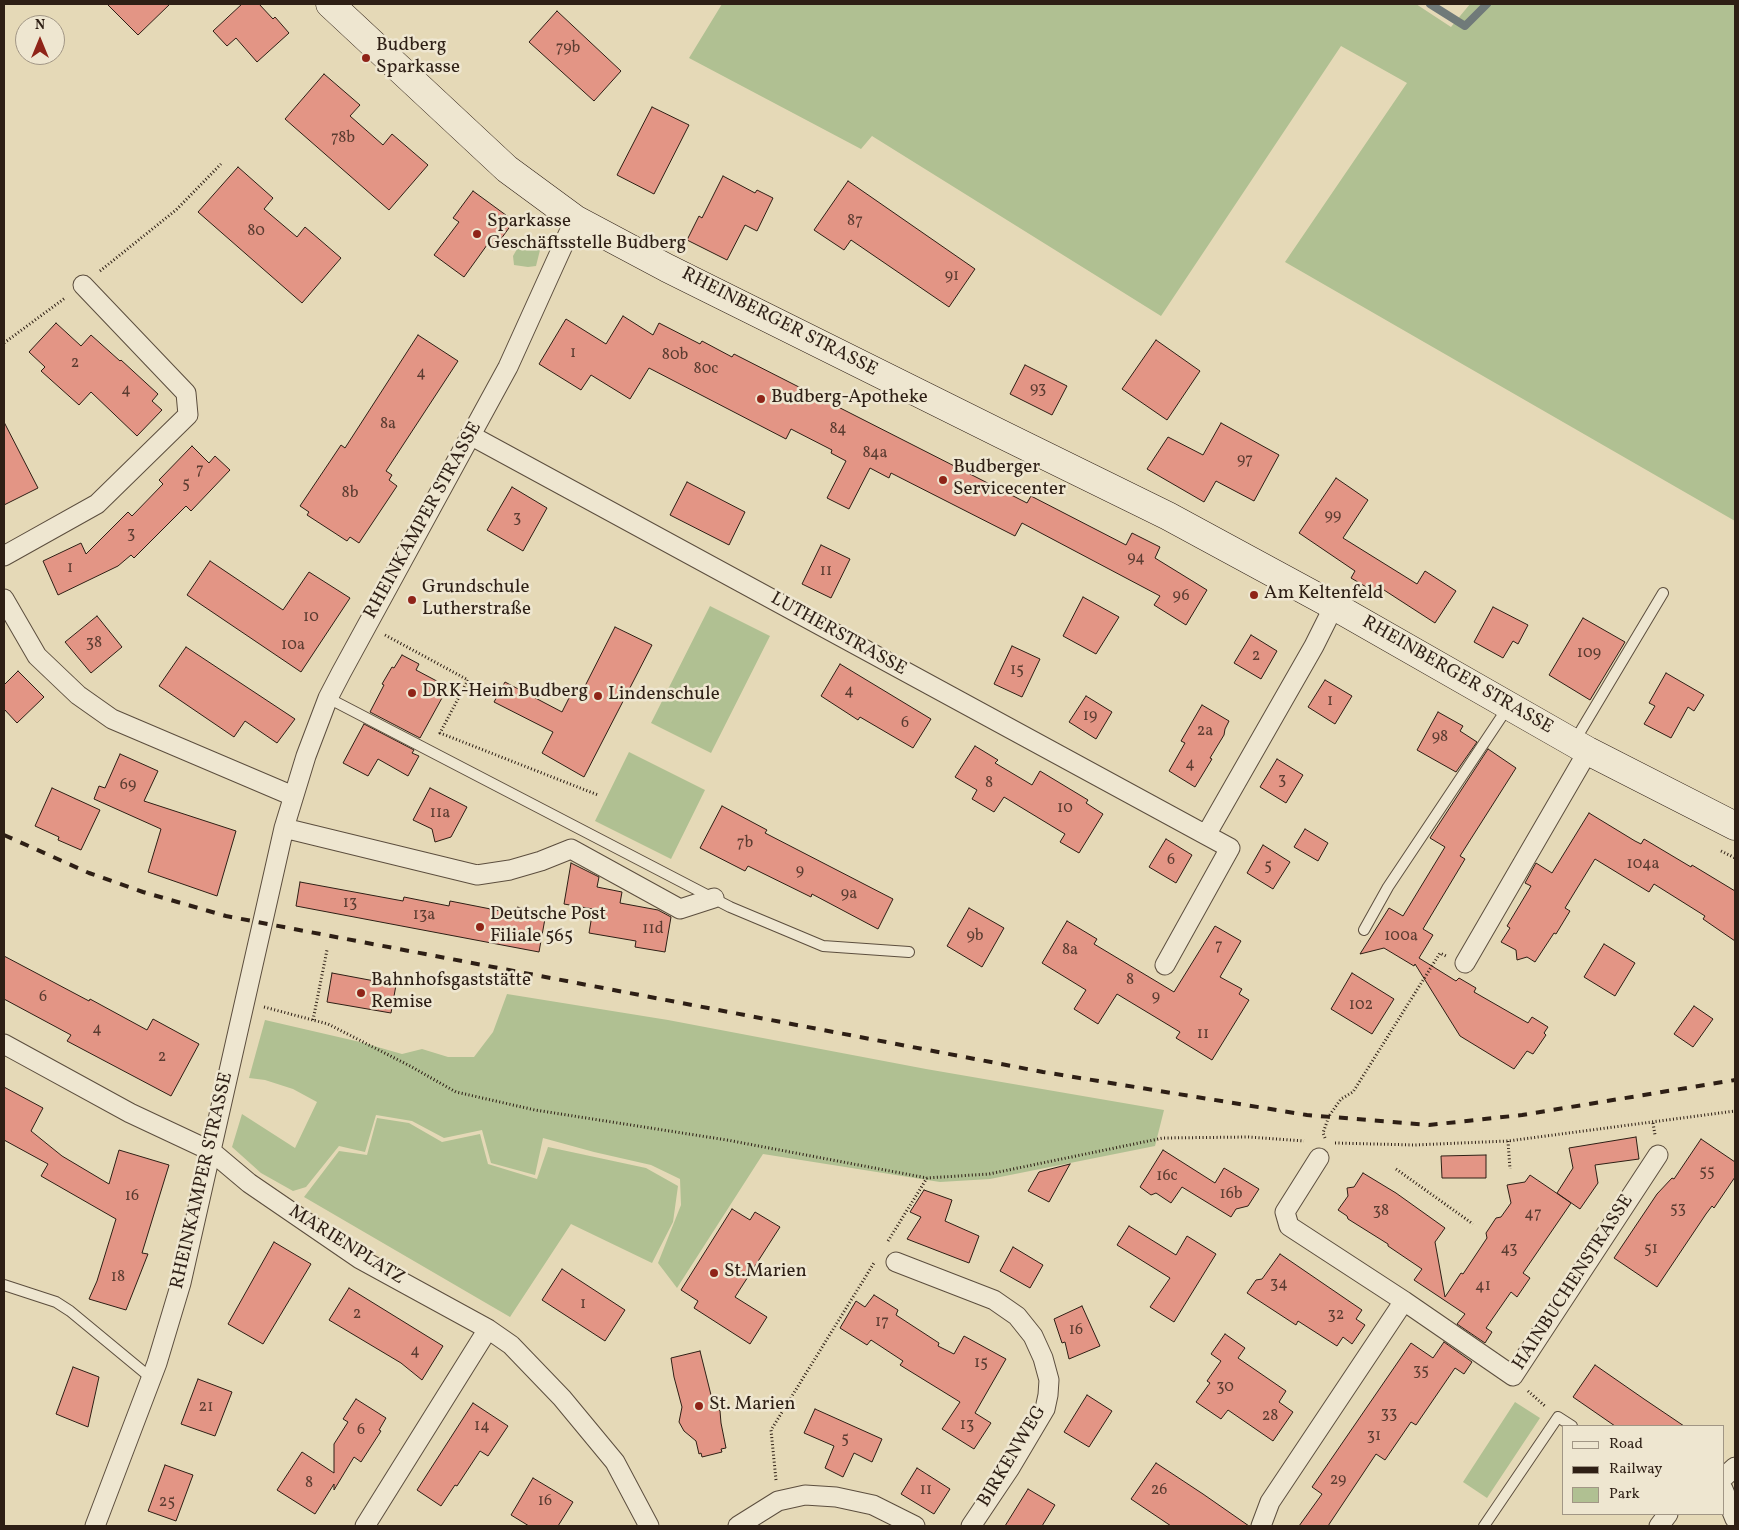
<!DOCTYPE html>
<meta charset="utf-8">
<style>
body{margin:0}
#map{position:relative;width:1739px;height:1530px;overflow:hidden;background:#e5d9b7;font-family:Vollkorn,serif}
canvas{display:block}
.frame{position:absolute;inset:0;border:5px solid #2e1f15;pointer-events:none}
.legend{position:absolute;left:1562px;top:1425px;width:162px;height:90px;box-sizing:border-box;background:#eee6d0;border:1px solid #a19685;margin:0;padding:6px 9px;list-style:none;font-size:15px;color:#2e1f15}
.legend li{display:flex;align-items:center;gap:10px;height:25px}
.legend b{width:25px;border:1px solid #a19685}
.north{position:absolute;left:15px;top:15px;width:50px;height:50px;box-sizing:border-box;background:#eee6d0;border:1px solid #a19685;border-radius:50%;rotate:0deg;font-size:14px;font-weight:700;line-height:20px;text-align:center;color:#2e1f15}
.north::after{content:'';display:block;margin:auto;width:18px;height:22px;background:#8f2418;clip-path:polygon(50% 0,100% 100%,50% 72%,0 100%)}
</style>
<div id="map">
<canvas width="1739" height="1530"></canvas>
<div class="frame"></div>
<ul class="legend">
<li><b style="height:6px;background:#eee6d0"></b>Road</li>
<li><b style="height:6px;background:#2e1f15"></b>Railway</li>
<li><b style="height:14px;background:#b0c092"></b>Park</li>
</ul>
<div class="north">N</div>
</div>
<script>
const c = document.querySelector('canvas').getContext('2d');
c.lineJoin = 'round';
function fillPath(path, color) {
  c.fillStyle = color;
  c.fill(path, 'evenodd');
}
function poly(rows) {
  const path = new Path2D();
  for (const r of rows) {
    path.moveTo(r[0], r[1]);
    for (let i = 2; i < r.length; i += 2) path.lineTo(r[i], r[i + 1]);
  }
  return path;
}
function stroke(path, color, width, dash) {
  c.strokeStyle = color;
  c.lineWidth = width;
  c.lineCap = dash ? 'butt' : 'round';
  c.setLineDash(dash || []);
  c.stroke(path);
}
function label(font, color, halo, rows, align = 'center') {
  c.font = font + ' Vollkorn,serif';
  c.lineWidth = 5;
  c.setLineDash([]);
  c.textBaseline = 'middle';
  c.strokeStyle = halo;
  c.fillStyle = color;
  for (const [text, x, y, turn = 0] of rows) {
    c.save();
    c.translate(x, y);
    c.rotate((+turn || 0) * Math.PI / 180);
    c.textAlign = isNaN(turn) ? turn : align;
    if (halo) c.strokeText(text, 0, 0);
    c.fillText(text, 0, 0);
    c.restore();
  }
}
const green = poly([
 [722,4,1416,4,1451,27,1470,4,1735,4,1735,521,1285,262,1407,83,1341,46,1161,316,872,136,861,149,689,58],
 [527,238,534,238,541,246,536,266,528,267,514,265,513,256,521,242],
 [710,606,770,636,711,753,651,723],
 [629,752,705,790,671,859,595,821],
 [507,994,668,1020,926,1069,1164,1110,1155,1146,990,1179,940,1182,763,1154,677,1288,658,1263,681,1205,680,1179,651,1165,594,1152,543,1138,535,1175,491,1163,482,1130,444,1138,412,1121,376,1115,365,1152,339,1146,306,1187,293,1191,261,1173,232,1147,242,1114,295,1148,317,1102,293,1089,265,1080,249,1078,265,1020,360,1042,402,1054,422,1049,448,1057,474,1057,493,1032],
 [377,1118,409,1123,442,1142,480,1134,488,1164,537,1179,548,1147,646,1168,678,1186,673,1222,652,1263,571,1224,510,1317,304,1197,339,1151,367,1155],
 [1515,1402,1540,1418,1487,1498,1463,1482]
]);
const stream = poly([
 [1430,4,1465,26,1487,4]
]);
const building = poly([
 [107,4,170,4,138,35,107,4],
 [242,4,259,4,273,19,275,17,289,33,257,62,236,38,227,46,213,31,242,4],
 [557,11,621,71,594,101,529,42,557,11],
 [324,74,360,105,350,116,383,145,392,134,428,165,389,210,285,119,324,74],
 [652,107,689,125,654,194,617,175,652,107],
 [238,167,273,198,264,209,297,237,305,227,341,258,302,303,198,212,238,167],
 [723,176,755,193,757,190,773,198,757,231,745,225,727,260,687,240,699,216,702,218,723,176],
 [848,181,975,269,949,307,851,240,844,250,814,230,848,181],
 [473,191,514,221,493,250,487,245,464,277,434,255,459,222,453,218,473,191],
 [623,316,653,335,659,323,700,344,702,341,732,357,734,354,1027,503,1031,496,1126,545,1132,533,1160,547,1155,558,1207,590,1186,625,1154,605,1160,596,1022,523,1015,536,891,473,889,478,870,468,849,509,827,498,846,461,831,453,832,450,791,429,786,439,649,368,630,399,591,375,581,390,539,364,566,319,606,344,623,316],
 [56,323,81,346,91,335,120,361,121,360,158,394,152,401,162,410,137,436,91,392,79,405,41,371,45,367,29,352,56,323],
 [418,335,458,361,386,471,392,475,389,480,397,486,359,543,350,537,347,541,307,515,309,512,300,506,341,445,345,448,418,335],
 [1156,340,1200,371,1167,420,1122,389,1156,340],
 [1025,365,1067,386,1052,415,1010,394,1025,365],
 [4,422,38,488,4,505,4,422],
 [1221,423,1279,455,1254,501,1216,481,1204,502,1147,469,1168,437,1203,455,1221,423],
 [192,446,209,463,215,456,230,470,191,511,186,506,134,558,131,555,118,566,58,595,43,561,81,543,86,554,128,512,132,516,163,484,159,480,192,446],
 [1336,478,1368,500,1343,538,1417,584,1425,571,1456,591,1435,623,1384,590,1380,595,1351,578,1355,571,1299,533,1336,478],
 [687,482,745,512,729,545,670,515,687,482],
 [512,487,547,508,523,551,487,530,512,487],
 [821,545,850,559,831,598,802,584,821,545],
 [210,561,283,610,309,572,350,598,301,672,187,595,210,561],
 [1083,597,1119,617,1096,654,1063,636,1083,597],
 [1493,607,1528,625,1518,644,1513,641,1503,658,1474,642,1493,607],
 [97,616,122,647,91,673,65,642,97,616],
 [1583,618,1625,642,1590,700,1549,675,1583,618],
 [615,627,652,645,584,777,542,753,553,732,494,702,505,682,562,712,575,686,583,690,615,627],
 [1251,635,1277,651,1261,679,1234,663,1251,635],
 [1012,646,1040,659,1022,697,994,684,1012,646],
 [186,647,295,719,277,743,245,721,234,737,159,686,186,647],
 [402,655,419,664,416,670,448,687,420,738,370,712,384,685,382,684,392,667,394,668,402,655],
 [840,664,931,719,913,748,860,717,858,720,821,696,840,664],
 [18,671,44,697,17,723,4,709,4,685,18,671],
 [1666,673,1704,695,1694,711,1688,707,1671,738,1644,724,1655,706,1649,703,1666,673],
 [1325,680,1352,696,1335,724,1308,707,1325,680],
 [1086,696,1112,712,1096,739,1069,722,1086,696],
 [1202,705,1229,721,1225,729,1224,735,1210,758,1212,759,1195,787,1169,771,1185,743,1181,741,1202,705],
 [1438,712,1463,726,1460,731,1477,742,1456,772,1417,750,1438,712],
 [364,724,414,750,412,753,419,756,408,776,378,759,368,776,343,763,364,724],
 [975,746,998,760,995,763,1032,785,1040,771,1088,800,1086,803,1103,814,1079,853,1060,842,1065,834,1004,797,994,812,972,799,977,790,955,777,975,746],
 [1488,749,1516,768,1460,856,1465,859,1423,929,1433,935,1419,958,1456,981,1459,978,1476,988,1474,992,1528,1023,1532,1017,1548,1027,1544,1033,1546,1035,1533,1054,1527,1051,1514,1069,1460,1036,1415,964,1414,966,1384,948,1360,954,1389,908,1403,916,1445,847,1430,838,1488,749],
 [120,754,158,771,144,801,236,831,217,896,148,872,161,829,94,799,99,786,105,788,120,754],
 [1277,759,1303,775,1286,803,1260,787,1277,759],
 [52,788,100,810,81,850,58,840,59,837,35,826,52,788],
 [430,788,467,807,451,837,435,842,432,829,413,820,430,788],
 [722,806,767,830,765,833,893,899,878,929,812,894,811,897,748,866,745,871,700,848,722,806],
 [1589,813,1635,841,1641,844,1644,839,1691,867,1692,865,1735,891,1735,941,1703,919,1705,916,1654,884,1649,892,1595,859,1565,908,1570,911,1556,934,1554,933,1535,962,1527,957,1517,960,1516,950,1501,942,1510,928,1507,926,1531,886,1525,883,1536,863,1552,873,1589,813],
 [1305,829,1328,843,1318,861,1294,847,1305,829],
 [1166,839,1192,855,1176,883,1149,867,1166,839],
 [1263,845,1290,862,1273,889,1247,873,1263,845],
 [571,863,599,877,597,887,622,892,620,903,658,910,671,917,665,952,635,947,636,941,589,933,593,909,564,904,571,863],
 [300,882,403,901,404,897,449,906,450,901,516,914,517,907,546,913,539,952,296,906,300,882],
 [969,908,1004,928,982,967,947,946,969,908],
 [1067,921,1097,939,1094,944,1174,992,1215,926,1241,941,1220,977,1242,989,1239,994,1249,1000,1212,1060,1176,1038,1180,1032,1117,994,1098,1024,1074,1009,1086,990,1042,963,1067,921],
 [1604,944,1635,963,1615,996,1584,977,1604,944],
 [4,956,89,1001,90,999,147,1030,153,1019,199,1044,171,1096,67,1041,71,1035,4,999,4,956],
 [332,973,396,985,391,1013,327,1002,332,973],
 [1352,973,1394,999,1372,1034,1331,1009,1352,973],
 [1694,1006,1713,1019,1693,1047,1674,1034,1694,1006],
 [4,1087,43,1108,31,1131,62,1156,109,1184,119,1150,169,1165,142,1253,148,1254,126,1310,89,1299,97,1281,116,1219,41,1176,48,1164,4,1140,4,1087],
 [1636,1137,1639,1159,1595,1165,1598,1183,1580,1209,1557,1193,1573,1168,1569,1148,1636,1137],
 [1701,1139,1735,1162,1735,1177,1714,1208,1712,1206,1706,1214,1657,1287,1614,1258,1657,1194,1672,1178,1674,1179,1701,1139],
 [1163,1150,1215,1183,1224,1168,1259,1189,1248,1206,1236,1209,1231,1217,1182,1187,1171,1203,1156,1193,1151,1195,1140,1187,1163,1150],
 [1486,1155,1486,1178,1442,1178,1441,1156,1486,1155],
 [1070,1164,1049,1202,1028,1191,1039,1172,1070,1164],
 [1363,1173,1396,1193,1445,1228,1435,1242,1445,1297,1461,1273,1463,1274,1487,1238,1486,1233,1496,1218,1501,1217,1511,1203,1507,1185,1525,1182,1530,1175,1571,1203,1523,1273,1530,1278,1517,1297,1511,1292,1486,1328,1492,1332,1485,1343,1457,1324,1465,1314,1414,1280,1422,1269,1388,1246,1388,1244,1348,1219,1347,1216,1338,1210,1348,1196,1347,1188,1354,1187,1363,1173],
 [924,1190,952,1200,945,1221,979,1236,969,1263,907,1239,921,1217,910,1212,924,1190],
 [732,1209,750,1220,755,1212,780,1227,735,1297,767,1317,750,1344,694,1308,698,1301,681,1290,732,1209],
 [1129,1226,1176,1255,1187,1236,1216,1254,1174,1322,1150,1307,1170,1278,1117,1245,1129,1226],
 [274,1242,311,1264,263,1344,228,1324,274,1242],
 [1013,1247,1043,1265,1030,1288,1000,1271,1013,1247],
 [1280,1254,1362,1310,1356,1319,1365,1325,1352,1344,1343,1337,1337,1346,1298,1321,1296,1325,1247,1293,1256,1280,1262,1279,1280,1254],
 [562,1269,625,1310,605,1341,542,1300,562,1269],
 [349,1288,443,1346,422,1380,401,1363,329,1320,349,1288],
 [874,1295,898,1310,896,1315,939,1343,938,1346,954,1354,964,1336,1006,1359,975,1413,991,1423,974,1449,942,1429,960,1402,900,1365,903,1361,871,1340,867,1345,840,1328,856,1301,865,1307,874,1295],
 [1082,1306,1100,1346,1069,1359,1065,1342,1062,1343,1054,1319,1082,1306],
 [1225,1334,1245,1348,1238,1358,1286,1391,1279,1402,1293,1412,1273,1441,1228,1410,1221,1419,1196,1402,1210,1383,1207,1381,1221,1361,1211,1354,1225,1334],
 [1444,1342,1472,1362,1464,1374,1455,1368,1416,1425,1411,1422,1385,1460,1376,1454,1328,1526,1299,1526,1322,1494,1312,1487,1411,1343,1433,1358,1444,1342],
 [700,1351,712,1399,720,1411,721,1423,726,1448,721,1449,722,1452,702,1457,701,1453,699,1454,696,1441,684,1431,679,1422,682,1407,674,1377,671,1358,700,1351],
 [1595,1365,1644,1399,1684,1426,1615,1426,1573,1397,1595,1365],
 [73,1367,99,1377,88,1427,56,1414,73,1367],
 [198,1379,232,1392,215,1436,181,1424,198,1379],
 [1087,1395,1112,1411,1089,1447,1064,1432,1087,1395],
 [356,1399,386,1418,379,1430,381,1431,361,1462,354,1457,334,1490,334,1484,315,1514,277,1490,302,1452,334,1473,334,1444,348,1422,343,1419,356,1399],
 [473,1403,508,1426,488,1456,480,1451,457,1486,455,1485,441,1506,417,1490,473,1403],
 [815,1409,882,1439,872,1462,854,1453,843,1477,825,1468,834,1446,804,1433,815,1409],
 [1156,1463,1203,1494,1249,1526,1171,1526,1131,1499,1156,1463],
 [165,1465,193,1475,176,1521,148,1511,165,1465],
 [917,1468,950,1489,934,1514,901,1494,917,1468],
 [533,1478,573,1502,558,1526,529,1526,511,1515,533,1478],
 [1028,1489,1055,1505,1042,1526,1005,1526,1028,1489]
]);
const path = poly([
 [100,271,176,210,221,164],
 [4,343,65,298],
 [385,635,468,680,440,733,598,795],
 [1721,851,1735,858],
 [264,1007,328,1024,410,1066,456,1092,535,1110,727,1140,927,1178,989,1174,1163,1138,1249,1137,1304,1141],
 [313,1020,327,950],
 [1653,1123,1655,1135],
 [1325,1138,1323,1133,1329,1116,1341,1099,1353,1092,1440,953,1446,956],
 [1508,1141,1510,1169],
 [1335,1143,1414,1145,1508,1141,1735,1111],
 [1396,1169,1473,1224],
 [888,1241,927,1178],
 [1528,1391,1546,1407],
 [776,1480,771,1430,874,1263]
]);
const lane = poly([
 [328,698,730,907,823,946,909,952],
 [1574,742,1663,593],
 [1364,930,1388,887,1508,707],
 [4,1285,56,1302,70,1311,151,1378],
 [1484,1526,1558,1417,1572,1426]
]);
const street = poly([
 [470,435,1206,835],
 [4,556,97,504,188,415,186,393,83,285],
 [4,599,37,656,78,695,112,719,293,796],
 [284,828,477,875,510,870,541,861,571,849,680,909,714,898],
 [1465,963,1588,751],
 [1165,965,1230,848,1206,835,1314,646,1334,606],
 [4,1044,130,1113,211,1151,249,1183,360,1259,488,1329,511,1345,562,1398,615,1462,649,1526],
 [896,1262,994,1300,1017,1316,1033,1336,1043,1358,1049,1380,1048,1395,1045,1409,1010,1468,971,1526],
 [1404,1301,1513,1376,1658,1155],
 [1723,1478,1735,1467],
 [1723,1489,1735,1519],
 [95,1526,157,1363,181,1283,284,828,306,756,328,698,341,673,508,367,575,219],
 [365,1526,488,1329],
 [738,1526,778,1501,805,1495,836,1497,873,1505,915,1526],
 [1261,1526,1270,1502,1404,1301,1289,1226,1285,1212,1319,1158],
 [1659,1526,1668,1514]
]);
const secondary = poly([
 [330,4,507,169,575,219,667,268,1001,434,1168,516,1334,606,1588,751,1735,826]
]);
const rail = poly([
 [4,835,89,873,143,892,226,916,1043,1072,1307,1115,1429,1125,1522,1115,1735,1080]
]);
const markers = [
 [366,58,5,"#8f2418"],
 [477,234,5,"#8f2418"],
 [761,399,5,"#8f2418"],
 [943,480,5,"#8f2418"],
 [1254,595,5,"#8f2418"],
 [412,600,5,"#8f2418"],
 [412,693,5,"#8f2418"],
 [598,696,5,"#8f2418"],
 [480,927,5,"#8f2418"],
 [361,993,5,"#8f2418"],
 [714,1273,5,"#8f2418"],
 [699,1406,5,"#8f2418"]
];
const numberNames = [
 ["79b",568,49],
 ["78b",343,139],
 ["87",855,222],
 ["80",256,232],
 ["91",952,277],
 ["1",573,354],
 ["80b",675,356],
 ["2",75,364],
 ["80c",706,370],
 ["4",421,374],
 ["93",1038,390],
 ["4",126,391],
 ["8a",388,425],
 ["84",838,430],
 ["84a",875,454],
 ["97",1245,461],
 ["7",200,471],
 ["5",186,485],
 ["8b",350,494],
 ["99",1333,517],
 ["3",517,519],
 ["3",131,535],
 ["94",1136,559],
 ["1",70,569],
 ["11",826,572],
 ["96",1181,597],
 ["10",311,618],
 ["38",94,644],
 ["10a",293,646],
 ["109",1589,654],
 ["2",1256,657],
 ["15",1017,671],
 ["4",849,692],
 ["1",1330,702],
 ["19",1090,717],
 ["6",905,724],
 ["2a",1205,732],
 ["98",1440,738],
 ["4",1190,765],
 ["3",1282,781],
 ["8",989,784],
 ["69",128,786],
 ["10",1065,809],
 ["11a",440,814],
 ["7b",745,844],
 ["6",1171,861],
 ["104a",1643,865],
 ["5",1268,867],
 ["9",800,872],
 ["9a",849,895],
 ["13",350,904],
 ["13a",424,916],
 ["11d",653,930],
 ["9b",975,937],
 ["100a",1401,937],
 ["7",1219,947],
 ["8a",1070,951],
 ["8",1130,981],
 ["6",43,998],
 ["9",1156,998],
 ["102",1361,1006],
 ["4",97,1030],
 ["11",1203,1035],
 ["2",162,1058],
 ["55",1707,1173],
 ["16c",1167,1177],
 ["16b",1231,1195],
 ["16",132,1197],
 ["53",1678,1210],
 ["38",1381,1212],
 ["47",1533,1215],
 ["43",1509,1250],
 ["51",1651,1250],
 ["18",118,1278],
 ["34",1279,1285],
 ["41",1483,1287],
 ["1",583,1305],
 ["2",357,1315],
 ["32",1336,1316],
 ["17",882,1323],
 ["16",1076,1331],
 ["4",415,1352],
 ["15",981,1364],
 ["35",1421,1372],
 ["30",1225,1388],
 ["21",206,1408],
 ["33",1389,1415],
 ["28",1270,1417],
 ["13",967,1426],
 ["14",482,1427],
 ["6",361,1431],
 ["31",1374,1437],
 ["5",845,1440],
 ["29",1338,1481],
 ["8",309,1484],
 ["11",926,1491],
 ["26",1159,1491],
 ["16",545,1502],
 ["25",167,1503]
];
const poiNames = [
 ["Budberg",376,47],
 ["Sparkasse",376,69],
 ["Sparkasse",487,223],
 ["Geschäftsstelle Budberg",487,245],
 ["Budberg-Apotheke",771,399],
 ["Budberger",953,469],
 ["Servicecenter",953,491],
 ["Grundschule",422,589],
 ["Lutherstraße",422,611],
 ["Am Keltenfeld",1264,595],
 ["DRK-Heim Budberg",422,693],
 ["Lindenschule",608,696],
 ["Deutsche Post",490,916],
 ["Filiale 565",490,938],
 ["Bahnhofsgaststätte",371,982],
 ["Remise",371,1004],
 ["St.Marien",724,1273],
 ["St. Marien",709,1406]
];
const streetNames = [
 ["RHEINBERGER STRASSE",779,323,27],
 ["RHEINKAMPER STRASSE",424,521,-61],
 ["LUTHERSTRASSE",838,635,29],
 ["RHEINBERGER STRASSE",1457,676,30],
 ["RHEINKAMPER STRASSE",203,1181,-77],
 ["MARIENPLATZ",346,1246,32],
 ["HAINBUCHENSTRASSE",1574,1283,-57],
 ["BIRKENWEG",1013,1457,-59]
];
fillPath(green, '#b0c092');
stroke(stream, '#707a79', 8);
fillPath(building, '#e39585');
stroke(building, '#2e1f15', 1);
stroke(lane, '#5c4e3e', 12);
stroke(street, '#5c4e3e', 21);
stroke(secondary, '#2e1f15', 29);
stroke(path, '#2e1f15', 3, [1, 2.5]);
stroke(lane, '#eee6d0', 10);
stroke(street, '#eee6d0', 19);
stroke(secondary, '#eee6d0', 28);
stroke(rail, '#2e1f15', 4, [9, 9]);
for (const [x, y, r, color] of markers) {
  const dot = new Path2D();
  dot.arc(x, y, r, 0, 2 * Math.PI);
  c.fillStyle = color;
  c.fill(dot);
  stroke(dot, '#eee6d0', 2);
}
label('16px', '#5b3c31', null, numberNames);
label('19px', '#2e1f15', '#eee6d0', poiNames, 'left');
label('19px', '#2e1f15', '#eee6d0', streetNames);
</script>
